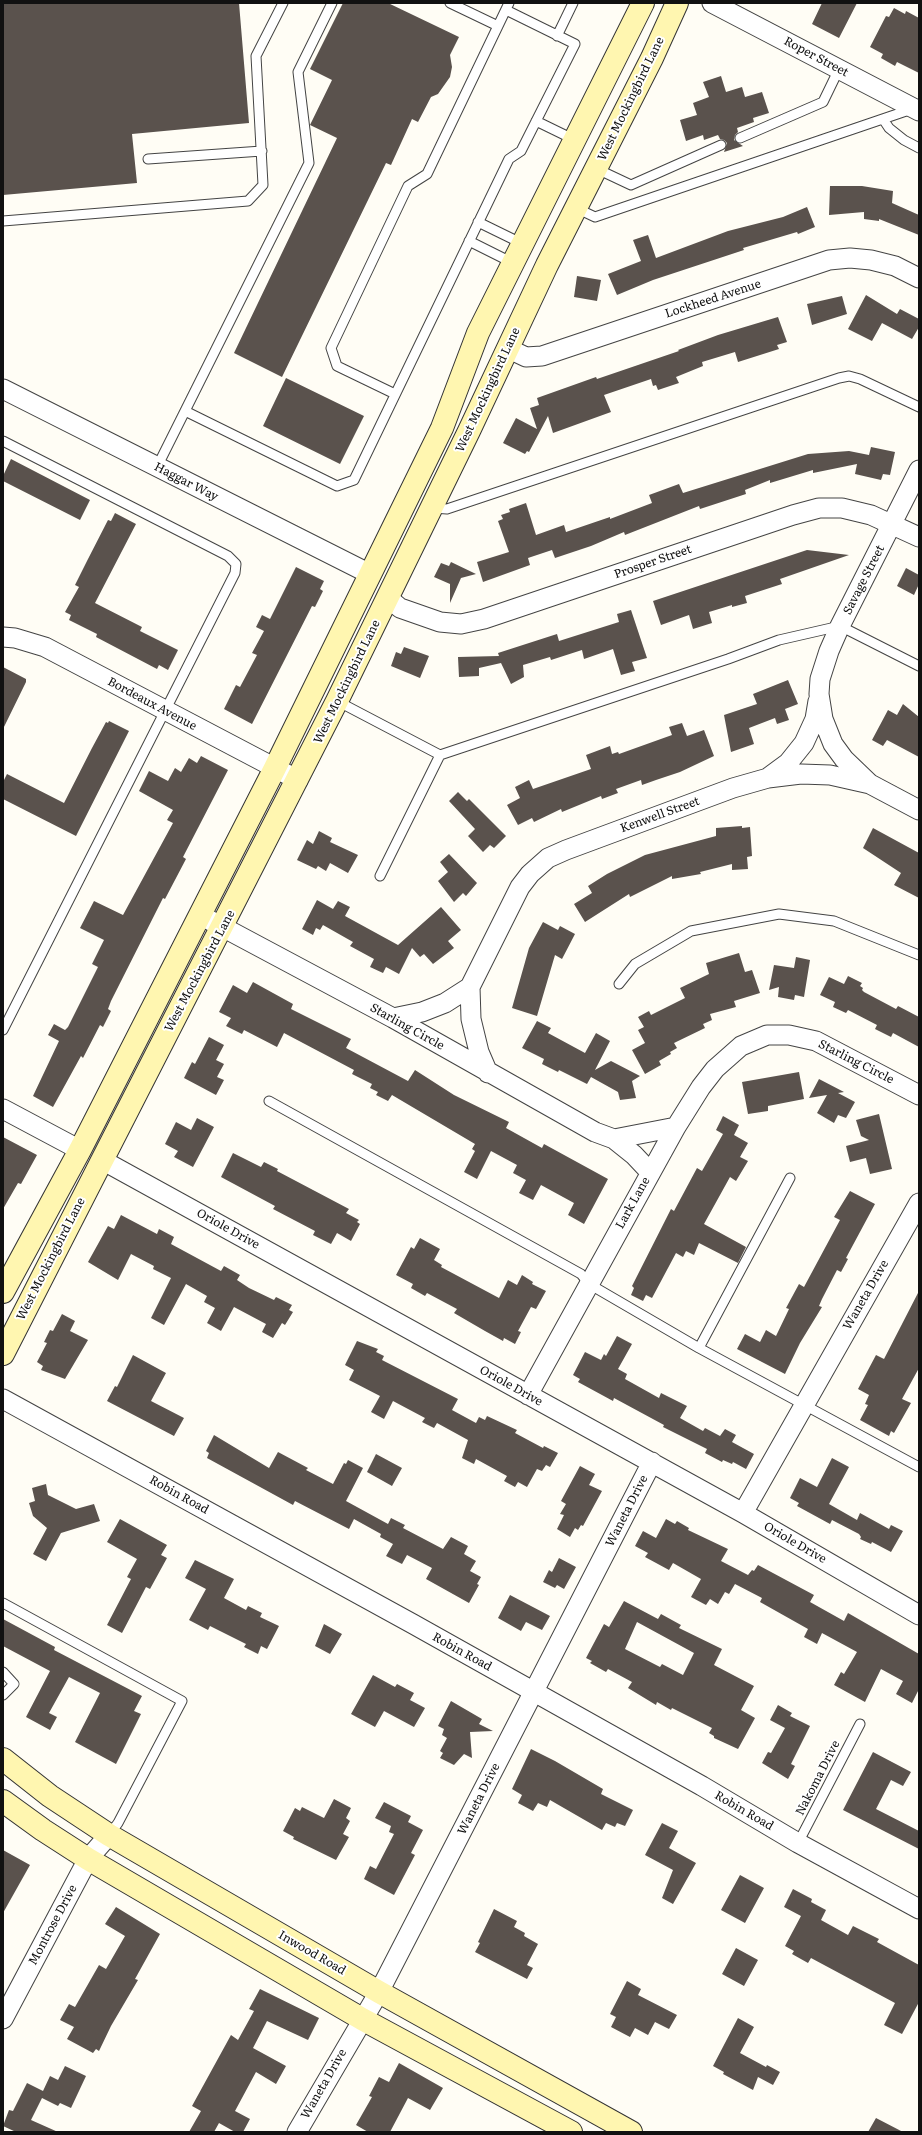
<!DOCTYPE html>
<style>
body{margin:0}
#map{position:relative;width:922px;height:2135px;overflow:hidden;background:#fffdf5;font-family:Literata,serif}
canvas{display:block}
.frame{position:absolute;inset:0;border:4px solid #111;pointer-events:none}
</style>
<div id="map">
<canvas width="922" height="2135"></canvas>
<div class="frame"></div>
</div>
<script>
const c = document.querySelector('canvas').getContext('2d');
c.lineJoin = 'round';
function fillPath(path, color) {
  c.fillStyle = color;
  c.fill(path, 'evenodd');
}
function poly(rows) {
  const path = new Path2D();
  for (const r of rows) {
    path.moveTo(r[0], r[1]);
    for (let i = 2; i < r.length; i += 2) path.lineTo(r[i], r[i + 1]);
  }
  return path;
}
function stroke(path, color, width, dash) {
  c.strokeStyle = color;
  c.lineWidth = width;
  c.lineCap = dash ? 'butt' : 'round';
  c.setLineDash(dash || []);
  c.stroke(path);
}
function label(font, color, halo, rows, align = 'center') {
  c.font = font + ' Literata,serif';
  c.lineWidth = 4;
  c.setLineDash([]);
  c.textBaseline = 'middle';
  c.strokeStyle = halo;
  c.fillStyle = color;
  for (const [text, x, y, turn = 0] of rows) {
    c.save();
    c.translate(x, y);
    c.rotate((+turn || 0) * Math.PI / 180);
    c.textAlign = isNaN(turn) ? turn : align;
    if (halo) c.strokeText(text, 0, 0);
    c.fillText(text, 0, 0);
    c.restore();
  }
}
const building = poly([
 [3,3,239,3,249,123,132,134,137,183,3,195],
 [343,3,388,3,459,37,450,55,452,67,450,77,438,94,431,97,418,122,412,119,391,165,386,163,282,377,234,353,337,138,310,125,332,80,310,69],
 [822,3,857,3,839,38,812,24],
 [894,8,905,14,906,11,919,18,919,73,897,62,895,66,881,58,883,54,870,47,886,16,889,17],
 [721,76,726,92,742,87,745,97,762,92,769,113,753,118,754,122,737,128,738,132,735,135,734,140,743,146,724,152,727,143,724,140,720,139,718,135,704,140,703,135,686,141,680,120,697,115,693,103,709,97,703,82],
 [830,186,862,186,893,191,892,203,919,215,919,235,879,219,879,221,864,219,864,212,829,215],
 [807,207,815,227,798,234,797,232,743,248,744,250,653,280,617,295,608,274,641,261,633,240,648,235,656,258,728,231,783,217],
 [577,276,601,280,597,301,574,297],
 [866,295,897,314,900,309,919,319,919,327,912,339,882,323,872,341,848,329],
 [842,296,847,314,812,325,807,304],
 [778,317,787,342,777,345,779,349,738,362,735,352,702,362,703,366,676,377,679,383,658,390,656,385,653,386,651,379,604,395,611,412,553,433,548,416,529,452,527,451,525,454,503,443,516,418,537,429,530,408,539,405,537,398,596,377,597,379,679,351,678,350,718,335],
 [286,378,364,416,340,464,263,426],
 [871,447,895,452,890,475,883,474,881,480,855,474,857,464,813,473,813,470,770,483,770,480,745,490,746,494,700,509,699,506,625,535,624,532,591,546,555,558,552,550,528,558,530,565,483,582,477,562,509,552,498,521,503,519,501,515,510,512,509,509,526,503,536,535,564,525,566,532,610,517,610,519,652,503,649,495,679,484,683,493,808,454,849,451,869,455],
 [11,459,90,500,80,520,3,481,3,476],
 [115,513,136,524,95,603,142,627,140,631,178,650,168,670,159,665,157,669,96,637,97,634,69,620,71,615,65,612,79,587,75,585,88,559,108,520,111,521],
 [807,550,849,555,780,579,782,584,745,596,747,603,732,607,732,605,709,612,712,623,693,629,689,615,661,625,653,601],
 [451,562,476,574,461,578,450,603,450,584,434,577,441,563,449,566],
 [296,567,324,581,320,589,323,591,315,607,312,606,252,724,224,709,236,685,240,687,257,655,252,653,264,631,256,627,262,615,270,619],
 [906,568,919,575,919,584,914,595,897,586],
 [631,610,647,658,632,662,635,671,621,675,613,649,584,659,582,650,551,660,550,657,523,665,524,677,511,684,501,663,479,668,479,676,459,677,458,657,499,656,498,653,557,634,559,641,619,622,617,614],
 [404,647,429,656,420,678,391,666,396,652,401,654],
 [3,667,26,679,26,682,3,729],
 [788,680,798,704,785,709,789,720,777,724,775,718,749,728,754,744,731,752,724,715,757,704,753,694],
 [903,704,919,717,919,757,887,740,883,746,872,740,888,710,897,715],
 [109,721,129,731,76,836,3,799,3,782,7,774,64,803,92,748,106,722,108,723],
 [682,723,687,736,704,730,714,756,680,772,656,780,642,785,641,780,616,789,618,793,602,799,601,796,562,812,561,809,534,822,532,818,518,825,507,805,520,798,515,787,529,780,533,789,591,769,586,755,610,746,612,754,618,752,619,754,672,735,669,727],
 [201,756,228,770,183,857,186,859,165,899,163,898,111,1001,108,1009,111,1011,103,1027,100,1025,83,1058,81,1056,53,1107,33,1096,59,1041,48,1035,54,1024,65,1030,68,1027,98,967,92,964,104,940,80,928,94,901,123,915,173,823,167,820,173,810,139,791,149,771,168,781,175,768,181,772,189,758,197,763],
 [458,792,467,801,469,799,506,836,494,848,490,845,483,852,468,836,475,829,449,801],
 [742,826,742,828,750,827,752,856,747,857,748,869,732,870,732,864,700,872,701,874,672,879,672,876,630,897,629,894,585,922,574,904,592,893,588,886,607,874,645,855,716,836,716,828],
 [873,828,919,853,919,898,894,885,901,873,863,848],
 [319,831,332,838,330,842,358,855,348,873,330,863,326,871,318,866,316,869,297,860,307,840,313,844],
 [449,854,477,883,466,896,463,893,454,902,438,881,448,872,440,862],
 [317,900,333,909,338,901,350,907,345,916,398,945,441,907,461,930,448,941,454,948,433,964,424,954,420,957,412,948,399,974,386,967,383,973,370,967,374,959,350,946,353,942,323,925,320,930,316,928,313,935,302,929],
 [543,922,558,930,560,926,575,934,562,959,555,955,537,1016,512,1008,529,948],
 [739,953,745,972,752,970,760,993,734,1001,736,1007,710,1014,712,1020,703,1024,705,1028,674,1043,677,1048,670,1052,671,1054,659,1061,661,1065,645,1074,632,1050,645,1043,638,1030,644,1027,638,1017,649,1011,651,1015,685,998,680,988,709,974,706,963],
 [796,957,810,960,804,997,795,995,794,1000,778,997,779,987,769,990,774,965,794,968],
 [848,976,862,983,860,986,863,988,862,990,864,992,896,1009,898,1006,919,1017,919,1047,893,1033,891,1037,875,1029,877,1025,848,1010,846,1013,833,1007,835,1002,820,995,829,977,844,984],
 [253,982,293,1004,291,1009,351,1039,346,1048,408,1081,415,1070,454,1095,509,1122,506,1128,542,1148,544,1144,608,1179,584,1224,568,1215,574,1203,541,1185,533,1200,519,1193,526,1180,513,1173,517,1165,491,1151,477,1179,464,1172,475,1151,472,1149,475,1144,392,1095,388,1101,376,1095,378,1092,370,1088,372,1084,352,1074,354,1070,284,1033,277,1047,244,1030,242,1034,226,1026,231,1018,219,1012,233,985,247,993],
 [537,1021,551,1028,548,1033,585,1053,596,1033,610,1041,595,1070,611,1061,640,1076,632,1081,636,1098,620,1100,618,1092,591,1077,587,1084,559,1070,558,1072,542,1064,544,1059,522,1048],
 [209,1037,224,1045,216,1060,224,1064,217,1077,224,1080,216,1095,184,1078,192,1062,195,1064],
 [799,1072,804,1099,768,1106,768,1111,748,1114,742,1082],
 [819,1079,844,1092,838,1093,855,1102,846,1118,838,1115,834,1123,817,1113,827,1095,809,1098],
 [879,1114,892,1169,870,1174,866,1158,850,1162,846,1146,869,1140,861,1136,856,1120],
 [723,1116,739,1125,734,1135,748,1143,740,1157,748,1161,736,1181,730,1177,704,1224,746,1247,738,1263,699,1243,694,1255,686,1251,683,1257,676,1253,652,1298,646,1295,643,1301,631,1295,634,1288,632,1286,671,1209,674,1211,697,1168,702,1171,723,1134,716,1130],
 [197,1118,214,1127,193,1167,174,1157,178,1151,165,1144,176,1122,191,1130],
 [3,1137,37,1155,21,1184,18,1183,3,1209],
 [233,1153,261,1167,264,1162,278,1169,277,1171,349,1209,346,1213,359,1220,357,1222,360,1224,351,1241,337,1233,331,1244,313,1235,315,1231,273,1209,275,1206,221,1177],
 [850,1191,875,1204,846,1258,848,1259,841,1272,837,1270,822,1299,819,1306,822,1307,800,1343,785,1374,737,1349,745,1334,760,1342,766,1330,776,1336,789,1309,786,1308,799,1284,804,1287,840,1220,834,1217],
 [121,1215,157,1234,159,1229,174,1237,171,1244,221,1271,224,1266,240,1275,237,1280,249,1288,274,1300,276,1297,292,1305,289,1310,293,1312,285,1325,282,1323,273,1338,262,1332,266,1324,234,1307,221,1331,207,1323,215,1308,204,1302,207,1296,186,1284,164,1325,151,1318,171,1278,153,1269,154,1266,131,1254,118,1280,88,1262,108,1226,114,1229],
 [420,1238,440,1249,434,1260,442,1265,441,1267,499,1298,508,1280,517,1285,522,1275,533,1282,532,1284,546,1291,536,1309,531,1307,518,1331,521,1332,515,1344,504,1338,503,1341,485,1331,454,1313,457,1309,427,1293,425,1296,411,1288,413,1284,396,1275,411,1247,414,1249],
 [919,1291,919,1368,902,1399,911,1403,894,1433,891,1431,889,1436,860,1420,868,1405,865,1404,869,1395,858,1389,876,1355,884,1359],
 [62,1314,75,1321,70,1331,88,1340,65,1379,41,1370,43,1366,37,1362,47,1343,44,1342,50,1330,53,1331],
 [617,1336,632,1344,618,1369,627,1374,625,1379,659,1398,661,1393,687,1406,680,1418,703,1431,705,1428,720,1436,725,1429,736,1435,732,1442,754,1454,746,1469,733,1462,732,1464,723,1460,722,1462,705,1453,707,1449,663,1427,664,1425,614,1398,613,1401,578,1382,580,1379,573,1375,585,1352,601,1360,604,1354,606,1356],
 [357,1341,378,1349,376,1352,384,1356,382,1360,458,1399,452,1410,476,1423,479,1417,485,1420,487,1416,517,1430,515,1433,543,1448,544,1446,558,1453,550,1467,546,1465,542,1471,537,1469,527,1487,518,1482,515,1487,504,1481,507,1476,476,1459,474,1464,462,1458,468,1440,437,1423,434,1428,422,1422,425,1418,393,1401,384,1419,371,1412,380,1396,349,1380,354,1370,345,1365],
 [133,1355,166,1373,151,1401,184,1418,174,1436,107,1401,115,1386,117,1387],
 [214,1435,269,1468,278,1452,308,1468,306,1470,333,1484,344,1463,346,1464,348,1460,363,1468,346,1501,388,1524,391,1518,405,1525,403,1528,443,1549,451,1537,468,1546,464,1554,476,1561,470,1571,481,1577,477,1584,479,1585,469,1603,426,1579,432,1568,407,1555,402,1564,386,1556,393,1544,380,1537,381,1534,354,1519,349,1529,295,1501,293,1505,207,1458,209,1453,206,1451],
 [376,1454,402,1468,392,1486,367,1472],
 [832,1458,849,1467,829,1504,857,1520,860,1513,889,1529,891,1525,903,1531,891,1552,872,1542,871,1544,860,1539,861,1537,859,1534,832,1520,830,1524,797,1506,799,1503,790,1498,800,1478,817,1487],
 [580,1466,595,1474,589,1485,602,1491,583,1526,581,1525,578,1530,575,1528,570,1537,557,1529,564,1515,560,1514,566,1504,561,1501],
 [46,1484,48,1495,76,1509,94,1504,100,1521,61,1533,46,1561,33,1554,47,1528,33,1516,29,1503,35,1501,32,1488],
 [120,1519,167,1545,161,1555,167,1558,150,1589,146,1587,122,1633,107,1625,131,1579,127,1577,137,1559,107,1542],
 [666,1519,675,1524,677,1521,689,1528,688,1530,728,1549,721,1561,748,1575,752,1570,754,1571,758,1565,814,1595,810,1602,844,1621,848,1613,919,1654,919,1689,912,1703,896,1694,903,1681,881,1669,865,1702,834,1685,841,1672,844,1674,857,1652,822,1633,817,1644,804,1637,808,1629,760,1602,762,1598,735,1584,729,1594,725,1592,718,1604,710,1599,706,1605,691,1597,701,1579,673,1563,669,1570,645,1557,648,1553,635,1546,643,1531,656,1538],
 [559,1558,576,1567,564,1589,557,1585,555,1588,543,1582,549,1570,552,1572],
 [195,1560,234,1579,224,1598,246,1610,248,1606,262,1613,260,1617,279,1626,267,1649,261,1646,258,1654,244,1647,246,1644,210,1626,208,1630,189,1620,206,1589,185,1578],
 [510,1595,550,1616,542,1630,526,1622,521,1631,498,1618],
 [624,1601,658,1619,661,1614,681,1625,679,1628,722,1649,714,1665,754,1686,741,1710,755,1718,738,1749,714,1738,714,1736,709,1733,712,1728,672,1708,671,1710,657,1702,656,1705,628,1688,632,1682,608,1669,606,1672,590,1663,592,1661,586,1658,604,1624,609,1627],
 [637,1622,694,1653,683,1675,662,1664,660,1667,625,1649],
 [3,1619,55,1647,54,1650,142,1696,134,1711,141,1714,116,1764,75,1742,100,1693,69,1677,49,1713,57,1717,50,1730,26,1717,50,1671,3,1646],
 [324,1624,342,1634,330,1654,315,1646],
 [373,1675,395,1687,397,1684,414,1693,410,1700,425,1708,414,1727,384,1711,375,1727,351,1714],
 [451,1701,482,1719,479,1724,493,1731,470,1732,472,1758,464,1754,454,1765,440,1758,443,1753,440,1751,447,1738,442,1735,444,1729,438,1726],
 [778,1705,792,1713,790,1716,810,1726,791,1764,795,1766,788,1779,762,1763,768,1752,771,1753,785,1728,770,1720],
 [531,1749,555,1761,603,1789,601,1794,633,1810,625,1826,617,1823,615,1827,606,1823,602,1830,550,1800,547,1807,538,1803,533,1811,518,1803,522,1795,512,1789],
 [873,1752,911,1772,903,1786,891,1780,876,1809,919,1831,919,1849,843,1810],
 [334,1799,351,1808,346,1818,350,1821,343,1834,349,1837,336,1860,293,1839,294,1837,283,1831,295,1808,300,1811,302,1807,324,1818],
 [384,1802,411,1816,408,1822,423,1830,411,1853,415,1855,394,1895,364,1879,370,1866,376,1869,394,1834,389,1832,391,1826,375,1818],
 [662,1823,678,1831,669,1848,696,1863,673,1904,662,1898,673,1870,645,1855],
 [3,1850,30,1865,3,1913],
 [740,1875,764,1888,745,1923,721,1910],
 [793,1889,812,1899,811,1902,826,1910,821,1920,848,1935,853,1926,879,1939,877,1942,919,1965,919,2002,902,2034,884,2025,895,2003,811,1958,808,1963,792,1954,794,1951,785,1946,801,1916,784,1907],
 [116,1907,160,1934,135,1979,138,1980,111,2026,99,2051,96,2049,93,2053,67,2039,74,2027,60,2020,69,2004,75,2007,99,1965,106,1969,125,1936,105,1924],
 [494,1909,517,1921,514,1927,525,1933,524,1936,538,1944,527,1965,533,1968,527,1979,475,1952,480,1943,478,1942],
 [736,1948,758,1960,744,1986,722,1974],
 [627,1981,641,1989,638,1995,677,2015,669,2029,655,2022,648,2035,635,2028,630,2037,611,2027,616,2017,610,2014],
 [260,1989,319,2018,308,2040,267,2021,253,2048,286,2066,276,2084,256,2072,235,2111,250,2119,243,2132,235,2132,219,2123,214,2132,189,2132,201,2111,192,2106,231,2035,238,2040,254,2011,249,2009],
 [738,2018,754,2027,740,2053,766,2067,767,2065,780,2072,773,2085,758,2077,753,2090,723,2074,724,2072,713,2066],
 [399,2063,443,2088,430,2110,408,2098,390,2132,368,2132,356,2125,372,2097,369,2096,379,2077,389,2082],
 [65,2066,86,2076,71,2108,60,2103,58,2106,42,2098,31,2120,58,2132,16,2132,3,2126,9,2110,13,2111,27,2083,43,2091,50,2076,58,2080],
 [876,2118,903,2132,868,2132]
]);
const lane = poly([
 [450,3,498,26],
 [557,36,573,3],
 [883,119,889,128,904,140,919,148],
 [536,121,575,140],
 [740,138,823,102,839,69],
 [148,159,262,151],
 [597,169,631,185,721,145],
 [576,208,595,217,912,109],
 [3,221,248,201,263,185,256,56,283,3],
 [478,222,523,244],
 [469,241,513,263],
 [395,394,337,366,331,348,408,186,427,174,509,3],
 [185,411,337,486,354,480,509,159,521,151,575,44,506,10],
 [3,441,228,556,236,564,235,573,3,1030],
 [157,467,309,163,298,72,332,3],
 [433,508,447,509,839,378,849,376,860,379,919,407],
 [337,701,440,755,728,659,779,640,840,626,919,666],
 [380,876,440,755],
 [619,984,635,964,691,931,779,914,834,921,919,955],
 [269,1101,581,1274,589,1284,699,1348,919,1467],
 [699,1348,790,1178],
 [3,1603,182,1701,118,1823,109,1835],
 [3,1672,14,1684,3,1695],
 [798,1843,860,1724]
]);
const street = poly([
 [712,3,919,111],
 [507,348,526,357,542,356,829,260,850,258,871,260,895,266,919,278],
 [3,389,370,574],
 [388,598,400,608,440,622,461,624,484,619,793,515,819,508,842,508,871,515,919,537],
 [3,637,15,638,45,647,298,780],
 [769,777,788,763,804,743,815,719,818,701],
 [870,784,844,759,833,744,823,719,819,694,820,679,829,651,840,626,919,470],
 [200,915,393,1018,595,1132,614,1139,634,1155,650,1172],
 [470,987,471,1019,479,1052,488,1073],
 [393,1018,422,1012,445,1003,470,987,520,887,530,874,548,858,566,850,733,788,768,778,801,774,830,775,870,784,919,810],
 [3,1109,80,1150],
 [614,1139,676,1127],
 [102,1160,743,1513,919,1615],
 [528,1395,676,1127,701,1087,715,1069,741,1046,767,1035,789,1035,816,1041,919,1095],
 [3,1399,413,1624,702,1786,798,1843,919,1909],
 [743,1513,919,1203],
 [3,2019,88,1859,109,1835],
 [297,2132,379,1992,652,1462]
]);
const secondary = poly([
 [3,1292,80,1150,275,768,442,428,478,333,643,3],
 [3,1354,337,701,469,431,547,265,652,58,677,3],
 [3,1759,50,1796,109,1835,379,1992,631,2132],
 [3,1801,43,1830,88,1859,362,2019,571,2132]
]);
const streetNames = [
 ["Roper Street",816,57,28],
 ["West Mockingbird Lane",631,99,-64],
 ["Lockheed Avenue",713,299,-18],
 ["West Mockingbird Lane",488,390,-65],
 ["Haggar Way",186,482,27],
 ["Prosper Street",653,562,-19],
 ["Savage Street",864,580,-63],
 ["West Mockingbird Lane",347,682,-64],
 ["Bordeaux Avenue",152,704,28],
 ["Kenwell Street",660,815,-20],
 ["West Mockingbird Lane",200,971,-62],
 ["Starling Circle",407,1027,29],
 ["Starling Circle",856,1062,27],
 ["Lark Lane",633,1203,-61],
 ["Oriole Drive",228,1229,29],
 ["West Mockingbird Lane",51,1259,-63],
 ["Waneta Drive",866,1295,-60],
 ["Oriole Drive",511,1386,29],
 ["Robin Road",179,1495,29],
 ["Waneta Drive",627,1511,-63],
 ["Oriole Drive",795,1543,30],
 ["Robin Road",462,1652,29],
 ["Nakoma Drive",818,1778,-63],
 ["Waneta Drive",479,1799,-63],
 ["Robin Road",744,1811,30],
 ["Montrose Drive",53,1925,-62],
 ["Inwood Road",312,1953,30],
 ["Waneta Drive",324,2084,-60]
];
fillPath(building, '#5a524d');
stroke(lane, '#444', 11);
stroke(street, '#444', 21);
stroke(secondary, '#333', 24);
stroke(lane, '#fff', 9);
stroke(street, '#fff', 19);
stroke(secondary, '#fff6b0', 22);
label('12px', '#111', '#fff', streetNames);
</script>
